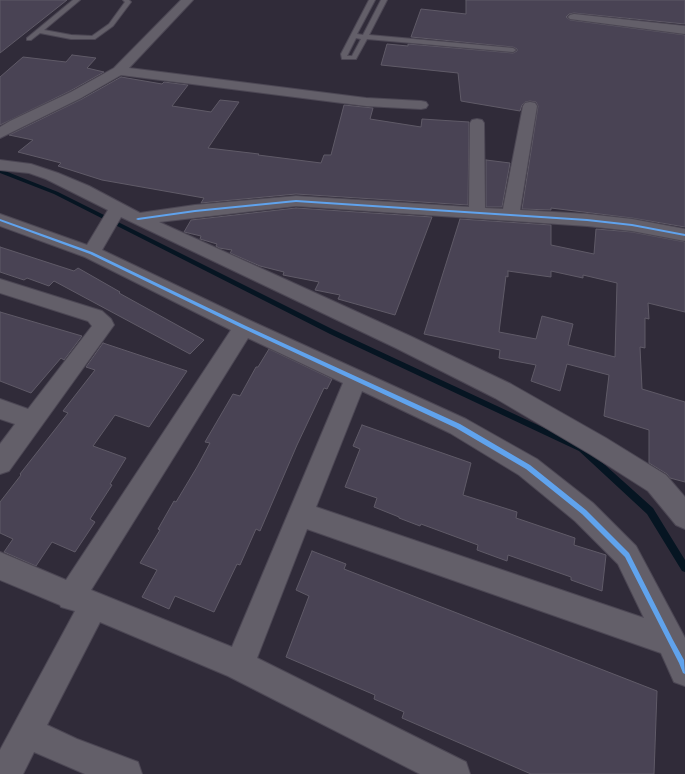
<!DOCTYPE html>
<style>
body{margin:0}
canvas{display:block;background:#302b39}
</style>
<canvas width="685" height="774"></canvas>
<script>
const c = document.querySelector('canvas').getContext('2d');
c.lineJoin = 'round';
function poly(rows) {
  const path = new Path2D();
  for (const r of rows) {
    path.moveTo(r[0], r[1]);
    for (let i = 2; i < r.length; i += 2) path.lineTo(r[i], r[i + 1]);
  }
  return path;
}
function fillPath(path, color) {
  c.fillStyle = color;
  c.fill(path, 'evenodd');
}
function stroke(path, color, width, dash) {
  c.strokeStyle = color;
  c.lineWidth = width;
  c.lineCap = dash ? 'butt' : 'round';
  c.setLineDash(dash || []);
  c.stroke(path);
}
const stream = poly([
 [0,169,58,192,334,330,585,447,653,508,685,560,685,572,682,571,647,514,579,451,330,334,54,194,0,173,0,169]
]);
const building = poly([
 [0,0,67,0,0,53,0,0],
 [466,0,685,0,685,24,574,13,569,14,566,17,570,20,685,35,685,227,632,218,551,208,551,210,522,209,538,106,536,102,530,101,525,102,522,105,520,111,461,101,458,73,381,65,387,44,408,46,408,44,513,53,517,51,517,49,513,47,411,37,421,9,466,14,466,0],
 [72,55,96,58,87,68,104,72,70,91,0,125,0,77,23,57,66,62,72,55],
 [121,77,162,84,164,82,188,85,172,106,211,112,220,100,239,102,208,148,259,154,258,155,321,163,324,155,331,155,344,105,373,108,370,119,421,127,422,119,469,122,468,205,296,194,201,203,204,198,102,180,58,166,61,163,18,152,33,140,9,135,82,99,121,77],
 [486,160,510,163,502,207,486,207,486,160],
 [296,208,432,217,395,315,338,299,340,295,315,290,319,282,283,275,284,272,260,266,230,253,232,250,219,248,216,246,217,244,200,239,201,236,184,232,191,220,296,208],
 [460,219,551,225,551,245,594,254,596,229,632,232,685,242,685,312,648,303,649,319,645,318,645,348,640,347,642,389,685,402,685,482,670,478,667,474,649,463,649,430,604,416,609,375,567,364,560,391,531,381,536,365,499,358,500,350,424,334,460,219],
 [508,271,551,277,551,271,583,278,583,275,617,283,615,357,568,345,573,324,542,316,536,339,499,332,506,276,508,277,508,271],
 [0,247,74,271,78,268,120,292,119,293,204,340,190,354,54,281,49,286,27,278,24,280,0,272,0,247],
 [0,312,82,336,64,360,61,358,31,393,0,381,0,312],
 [103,343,187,371,149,427,115,415,93,446,126,458,110,484,112,485,90,519,95,522,75,552,52,542,36,566,4,552,13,539,0,533,0,502,21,475,20,474,68,413,63,411,95,370,86,367,103,343],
 [269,349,332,379,327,389,324,388,297,445,260,531,256,529,240,565,237,564,214,612,175,596,169,609,142,597,157,570,140,563,160,530,158,529,174,501,176,502,197,467,210,443,205,442,233,394,240,396,256,367,258,367,269,349],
 [362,425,471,463,463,495,517,512,516,518,575,538,574,545,606,555,602,591,571,580,571,577,508,555,507,561,477,550,478,545,421,524,420,526,399,518,399,517,374,507,377,498,345,487,360,449,353,446,362,425],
 [312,551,346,564,344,569,657,691,654,774,531,774,402,718,404,712,374,699,375,695,286,657,309,596,296,590,312,551]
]);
const service = poly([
 [73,0,80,0,44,30,71,35,92,36,109,24,125,2,123,0,129,0,131,2,113,26,95,39,71,39,40,33,31,40,27,40,27,38,73,0],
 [369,0,375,0,357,34,363,35,381,0,387,0,369,35,513,48,516,50,513,52,367,39,356,59,342,59,341,54,369,0],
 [356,38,361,39,352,56,347,56,356,38]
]);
const minor = poly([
 [181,0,193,0,129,68,366,98,421,101,426,102,428,105,426,108,421,109,366,106,121,75,81,98,0,138,0,127,10,121,71,92,114,68,181,0],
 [574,14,685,26,685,34,570,19,568,17,570,15,574,14],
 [530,102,535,103,537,106,520,210,587,214,632,219,685,229,685,241,632,231,587,226,296,206,159,222,410,336,511,384,606,438,666,475,685,497,685,529,676,525,648,491,590,454,495,398,396,348,121,217,102,250,251,321,466,419,537,459,593,503,636,546,685,638,685,686,674,682,661,653,307,529,257,658,466,762,470,774,420,774,228,676,100,622,47,725,77,739,138,762,142,774,85,774,34,752,23,774,0,774,0,750,75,611,61,607,60,605,0,580,0,552,66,580,231,330,85,257,0,226,0,214,87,245,108,210,46,179,29,173,0,170,0,160,31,164,58,173,89,186,140,213,195,205,296,196,469,207,470,123,472,120,477,119,482,120,484,123,485,208,503,209,523,106,525,103,530,102],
 [248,338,343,383,232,647,91,590,248,338],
 [362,391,450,433,519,475,575,521,618,564,644,618,316,507,362,391],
 [0,279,102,311,111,319,114,325,9,471,0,474,0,444,15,424,0,419,0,399,28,409,92,326,88,321,0,293,0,279]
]);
const cycleway = poly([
 [296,200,587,219,632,224,685,234,685,236,632,226,587,221,296,202,195,212,138,220,136,219,138,218,195,210,296,200],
 [0,219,92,252,246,326,460,424,530,465,586,510,629,553,673,640,684,660,685,674,683,673,679,663,625,557,582,514,526,469,456,428,242,328,90,254,0,221,0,219]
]);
fillPath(stream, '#061522');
fillPath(building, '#494354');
stroke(building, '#5f5a67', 1);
stroke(service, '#4c4754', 2);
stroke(minor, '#4c4754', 2);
fillPath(service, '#635f69');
fillPath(minor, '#635f69');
fillPath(cycleway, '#60a3ed');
</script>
